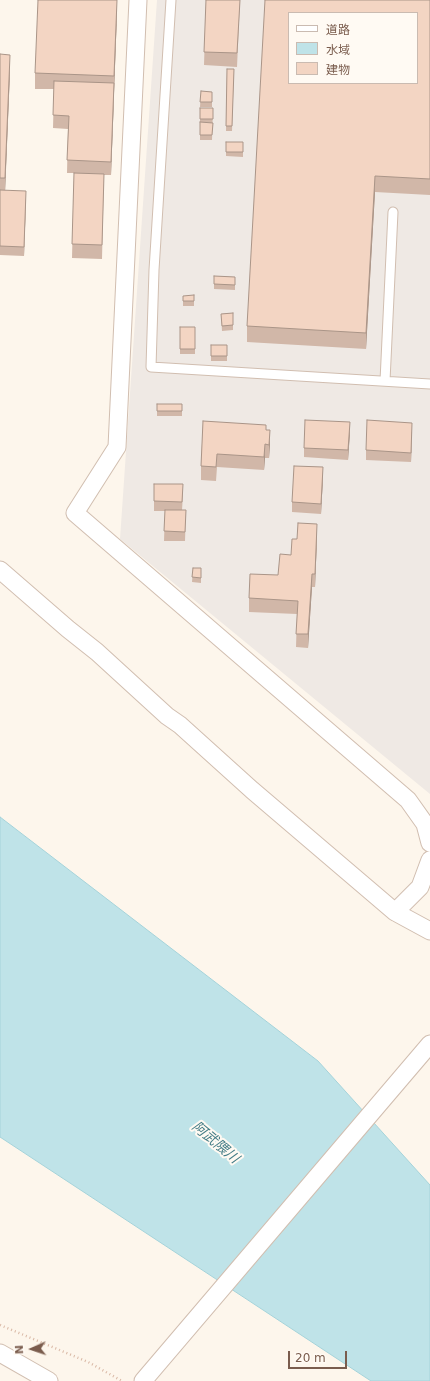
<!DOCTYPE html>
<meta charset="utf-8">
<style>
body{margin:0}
#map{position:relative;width:430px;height:1381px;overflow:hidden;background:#fdf6ec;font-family:"DejaVu Sans","Noto Sans JP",sans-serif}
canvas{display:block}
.legend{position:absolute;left:288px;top:12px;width:130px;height:72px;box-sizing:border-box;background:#fffaf3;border:1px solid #cabbb1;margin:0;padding:5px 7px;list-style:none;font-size:12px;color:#7a5c4d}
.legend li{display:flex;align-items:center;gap:8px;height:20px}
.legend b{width:20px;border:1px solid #cabbb1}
.north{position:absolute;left:12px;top:1329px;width:40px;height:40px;-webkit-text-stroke:3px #fffaf3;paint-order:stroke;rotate:267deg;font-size:11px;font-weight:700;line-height:16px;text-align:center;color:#7a5c4d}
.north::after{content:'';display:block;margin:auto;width:14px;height:18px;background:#7a5c4d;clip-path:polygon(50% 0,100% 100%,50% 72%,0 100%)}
.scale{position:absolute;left:288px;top:1351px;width:59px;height:18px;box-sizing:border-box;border:2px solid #7a5c4d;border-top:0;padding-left:5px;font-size:12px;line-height:14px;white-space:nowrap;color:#7a5c4d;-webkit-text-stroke:3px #fffaf3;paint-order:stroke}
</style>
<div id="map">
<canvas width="430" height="1381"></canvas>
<ul class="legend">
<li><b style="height:5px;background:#fff"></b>道路</li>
<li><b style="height:11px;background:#bfe3e8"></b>水域</li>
<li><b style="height:11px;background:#f3d5c3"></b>建物</li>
</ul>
<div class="north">N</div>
<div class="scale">20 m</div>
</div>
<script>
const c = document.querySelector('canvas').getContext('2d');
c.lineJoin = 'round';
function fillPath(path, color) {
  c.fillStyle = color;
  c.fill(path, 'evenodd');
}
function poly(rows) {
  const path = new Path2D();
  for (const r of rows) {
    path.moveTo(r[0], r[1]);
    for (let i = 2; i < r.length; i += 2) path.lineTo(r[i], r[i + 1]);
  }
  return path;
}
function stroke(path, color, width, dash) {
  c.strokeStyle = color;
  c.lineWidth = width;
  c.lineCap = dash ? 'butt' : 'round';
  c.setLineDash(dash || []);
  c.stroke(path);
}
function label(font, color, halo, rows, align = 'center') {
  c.font = font + ' "DejaVu Sans","Noto Sans JP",sans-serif';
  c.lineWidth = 4;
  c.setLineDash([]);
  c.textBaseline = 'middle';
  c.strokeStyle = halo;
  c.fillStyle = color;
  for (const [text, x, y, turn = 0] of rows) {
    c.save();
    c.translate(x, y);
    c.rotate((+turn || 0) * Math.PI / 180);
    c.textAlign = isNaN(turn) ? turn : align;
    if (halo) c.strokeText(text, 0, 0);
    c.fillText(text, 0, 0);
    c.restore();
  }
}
const industrial = poly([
 [157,0,430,0,430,794,120,539],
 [289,13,417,13,417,83,289,83]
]);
const water = poly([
 [0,817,318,1061,430,1185,430,1381,371,1381,0,1137,0,817]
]);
const path = poly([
 [0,1325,88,1362,122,1381]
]);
const service = poly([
 [171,0,154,270,151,367,430,384],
 [385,381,393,212]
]);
const minor = poly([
 [138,0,117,447,75,513,408,800,425,824,430,843],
 [0,570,68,629,97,652,167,716,180,725,252,790,395,912,430,931],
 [395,912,420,887,430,860],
 [0,1353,49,1381],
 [143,1381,430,1044]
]);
const wall = poly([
 [206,0,240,0,237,67,204,65],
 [430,0,430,195,375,192,366,349,247,342,247,326],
 [117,13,111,175,104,175,102,259,72,258,74,173,67,173,68,129,53,128,54,89,35,89,35,73],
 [0,54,10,71,5,190,26,200,24,256,0,255],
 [227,69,234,69,232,131,226,131],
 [201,91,212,92,212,107,200,107],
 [213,108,212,140,200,140,200,119],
 [226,142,243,142,243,157,226,156],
 [214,276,235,277,235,290,214,289],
 [183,296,194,301,194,306,183,306],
 [233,313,233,330,222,331,221,314],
 [180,327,195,327,195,354,180,354],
 [211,345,227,345,227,361,211,361],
 [157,404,182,404,182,416,157,416],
 [203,421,266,430,270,444,269,458,265,458,264,470,217,467,216,481,201,480,201,466],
 [350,432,348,460,304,457,304,448],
 [412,432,411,462,366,460,366,450],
 [323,477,321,514,292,512,292,502],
 [154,484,183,494,182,510,186,510,185,541,164,541,165,511,154,511],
 [317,538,315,587,312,587,308,648,296,647,297,614,249,612,249,598,278,575,291,555,297,539],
 [193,568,201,568,201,583,192,582]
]);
const shadedWall = poly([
 [117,0,117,13,114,92,114,76],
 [10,55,10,71,5,194,5,178],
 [114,83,114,97,111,175,111,162],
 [375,176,375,192,366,349,366,333],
 [26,191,26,200,24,256,24,247],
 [350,422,350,432,348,460,348,450],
 [412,423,412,432,411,462,411,453],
 [270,430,270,444,269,458,269,445],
 [265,444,265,458,264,470,264,457],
 [323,467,323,477,321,514,321,504],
 [317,524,317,538,315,587,315,574],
 [312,574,312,587,308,648,308,634]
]);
const building = poly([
 [38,0,117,0,114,76,35,73,38,0],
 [206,0,240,0,237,53,204,52,206,0],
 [265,0,430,0,430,179,375,176,366,333,247,326,265,0],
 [289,13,417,13,417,83,289,83,289,13],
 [0,54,10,55,5,178,0,178,0,54],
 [227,69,234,69,232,126,226,126,227,69],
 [54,81,114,83,111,162,67,160,69,116,53,115,54,81],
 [201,91,212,92,212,102,200,102,201,91],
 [200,108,213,108,213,119,200,119,200,108],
 [200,122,213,123,212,135,200,135,200,122],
 [226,142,243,142,243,152,226,152,226,142],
 [74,173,104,174,102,245,72,244,74,173],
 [0,190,26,191,24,247,0,246,0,190],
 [214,276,235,277,235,285,214,284,214,276],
 [194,295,194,301,183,301,183,296,194,295],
 [233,313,233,325,222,326,221,314,233,313],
 [180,327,195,327,195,349,180,349,180,327],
 [211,345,227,345,227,356,211,356,211,345],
 [157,404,182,404,182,411,157,411,157,404],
 [305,420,350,422,348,450,304,448,305,420],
 [367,420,412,423,411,453,366,450,367,420],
 [203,421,266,425,266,430,270,430,269,445,265,444,264,457,217,454,216,467,201,466,203,421],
 [294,466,323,467,321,504,292,502,294,466],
 [154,484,183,484,182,502,154,501,154,484],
 [165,510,186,510,185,532,164,531,165,510],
 [298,523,317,524,315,574,312,574,308,634,296,634,298,601,249,598,250,574,278,575,280,554,291,555,292,539,297,539,298,523],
 [193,568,201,568,201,578,192,577,193,568]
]);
const waterNames = [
 ["阿武隈川",215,1143,40]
];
fillPath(industrial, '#efe9e4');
fillPath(water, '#bfe3e8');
stroke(water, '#a5d3da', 1);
stroke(service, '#d1beb0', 11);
stroke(minor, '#d1beb0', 19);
stroke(path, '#d9b8a5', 2.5, [1, 3]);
stroke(service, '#fff', 9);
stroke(minor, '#fff', 17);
fillPath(wall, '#d1b7a8');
fillPath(shadedWall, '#aa9588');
fillPath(building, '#f3d5c3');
stroke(building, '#aa9588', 1);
label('italic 14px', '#437c86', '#fffaf3', waterNames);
</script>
